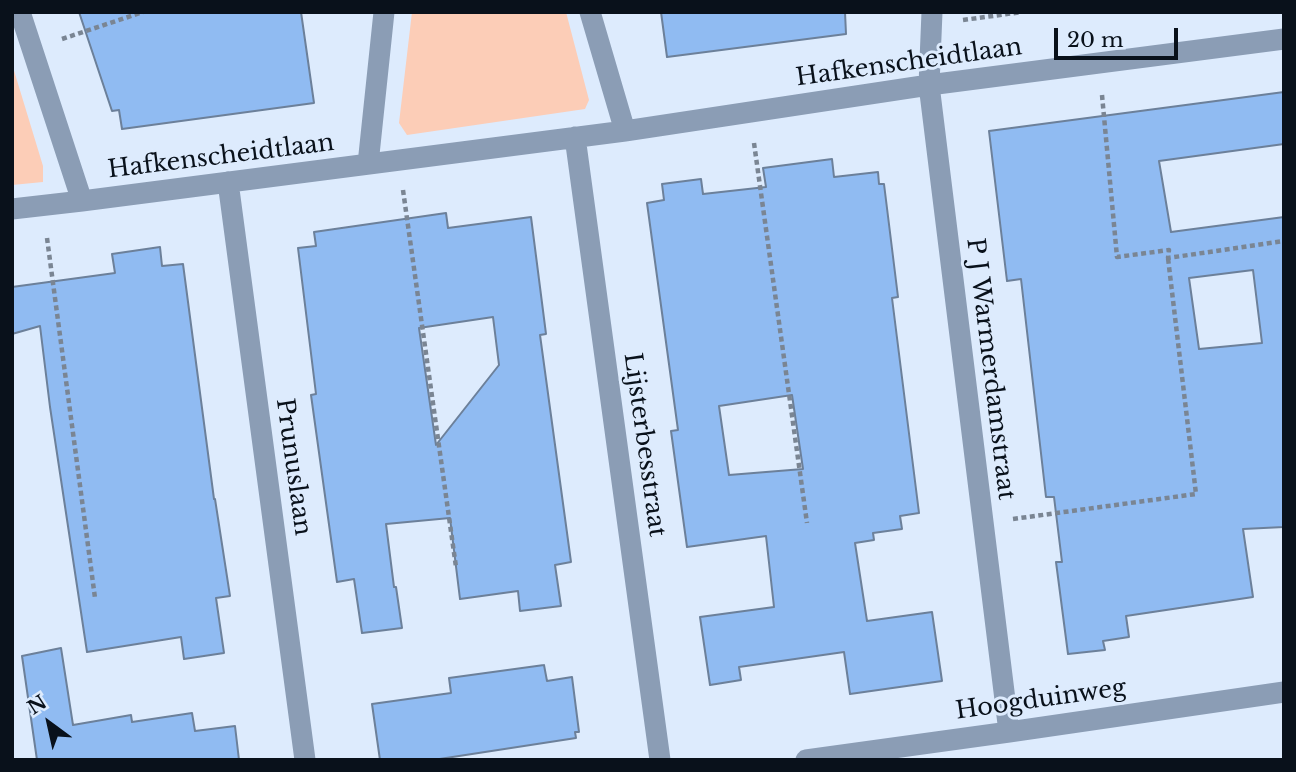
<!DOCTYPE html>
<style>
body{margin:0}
#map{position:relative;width:1296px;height:772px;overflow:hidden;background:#ddebfd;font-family:"Libre Baskerville",serif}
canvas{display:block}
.frame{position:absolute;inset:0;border:14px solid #09111b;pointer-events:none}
.north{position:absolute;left:14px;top:688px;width:70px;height:70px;-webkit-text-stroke:5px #ddebfd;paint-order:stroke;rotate:327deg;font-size:19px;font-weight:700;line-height:28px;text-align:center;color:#09111b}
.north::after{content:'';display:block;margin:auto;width:24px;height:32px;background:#09111b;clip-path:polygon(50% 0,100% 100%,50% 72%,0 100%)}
.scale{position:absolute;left:1054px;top:28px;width:124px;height:32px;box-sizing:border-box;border:4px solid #09111b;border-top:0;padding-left:9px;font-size:21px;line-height:24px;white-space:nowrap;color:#09111b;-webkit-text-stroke:5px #ddebfd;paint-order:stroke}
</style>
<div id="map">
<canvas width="1296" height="772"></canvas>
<div class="frame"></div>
<div class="north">N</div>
<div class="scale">20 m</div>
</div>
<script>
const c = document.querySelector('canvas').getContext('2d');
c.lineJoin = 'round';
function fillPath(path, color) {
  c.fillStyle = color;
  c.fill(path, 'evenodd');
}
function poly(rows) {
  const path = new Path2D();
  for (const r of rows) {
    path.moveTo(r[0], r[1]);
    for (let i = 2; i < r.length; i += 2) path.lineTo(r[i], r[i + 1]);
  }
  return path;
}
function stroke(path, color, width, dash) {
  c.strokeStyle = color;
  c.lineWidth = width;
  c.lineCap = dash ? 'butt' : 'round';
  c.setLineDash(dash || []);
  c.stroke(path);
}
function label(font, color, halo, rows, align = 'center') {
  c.font = font + ' "Libre Baskerville",serif';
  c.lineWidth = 6;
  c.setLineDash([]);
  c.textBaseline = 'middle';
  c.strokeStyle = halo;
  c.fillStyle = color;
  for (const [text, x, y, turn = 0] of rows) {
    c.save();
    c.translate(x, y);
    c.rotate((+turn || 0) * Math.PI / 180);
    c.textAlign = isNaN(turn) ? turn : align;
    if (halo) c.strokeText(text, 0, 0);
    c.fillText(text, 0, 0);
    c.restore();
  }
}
const green = poly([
 [412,12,566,12,589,100,585,109,407,135,399,123],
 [12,64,43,166,43,182,12,185]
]);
const building = poly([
 [79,12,301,12,314,103,122,129,119,110,112,111,79,12],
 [661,12,845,12,846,34,667,57,661,12],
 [1284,92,1284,144,1159,161,1171,232,1284,217,1284,527,1243,529,1253,597,1126,616,1129,637,1103,641,1105,650,1068,654,1056,562,1062,562,1054,497,1046,497,1021,279,1007,281,989,131,1284,92],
 [1253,270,1262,343,1199,349,1189,278,1253,270],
 [832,159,834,177,878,172,879,184,884,184,898,297,892,298,919,513,900,516,902,529,873,533,874,540,855,543,867,621,932,612,942,681,850,694,844,652,739,667,741,680,710,685,700,617,774,607,766,536,687,547,671,431,678,430,647,203,664,200,662,184,701,179,703,194,766,187,763,168,832,159],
 [792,395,803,469,729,475,719,406,792,395],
 [446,213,448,228,531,217,546,334,540,335,571,562,555,565,561,606,520,611,518,591,460,599,450,518,386,524,394,587,396,587,402,628,362,633,354,579,337,582,311,395,316,394,298,248,316,246,314,232,446,213],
 [493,317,499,365,436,445,419,328,493,317],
 [160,247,162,266,183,264,214,499,215,499,230,596,216,598,224,653,184,659,181,637,87,652,50,407,40,326,12,334,12,287,115,273,112,254,160,247],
 [61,648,73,725,131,715,132,722,192,713,195,731,235,726,239,760,37,760,22,656,61,648],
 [544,665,547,681,572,677,579,732,575,732,576,738,433,760,380,760,372,704,451,693,449,678,544,665]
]);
const path = poly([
 [963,20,1022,12],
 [62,39,143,12],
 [1102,95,1117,257,1169,250,1168,258,1284,241],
 [754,143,807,523],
 [403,190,456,567],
 [47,238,95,598],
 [1013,519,1196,494,1168,258]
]);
const minor = poly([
 [20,12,82,201],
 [590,12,625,131],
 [932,12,929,85,1009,732],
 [575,137,660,760],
 [368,164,384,12],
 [228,182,305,760],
 [12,209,82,201,625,131,929,85,1284,39],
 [806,760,1009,732,1284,692]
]);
const streetNames = [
 ["Hafkenscheidtlaan",909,63,-8],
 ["Hafkenscheidtlaan",221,157,-7],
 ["P J Warmerdamstraat",990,369,83],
 ["Lijsterbesstraat",644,445,82],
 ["Prunuslaan",293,467,82],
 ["Hoogduinweg",1041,700,-8]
];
fillPath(green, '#fccdb7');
fillPath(building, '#90bbf2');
stroke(building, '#6c809a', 2);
stroke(path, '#7a8593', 4.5, [5, 3.5]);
stroke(minor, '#8b9db5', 21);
label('24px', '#09111b', '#ddebfd', streetNames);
</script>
